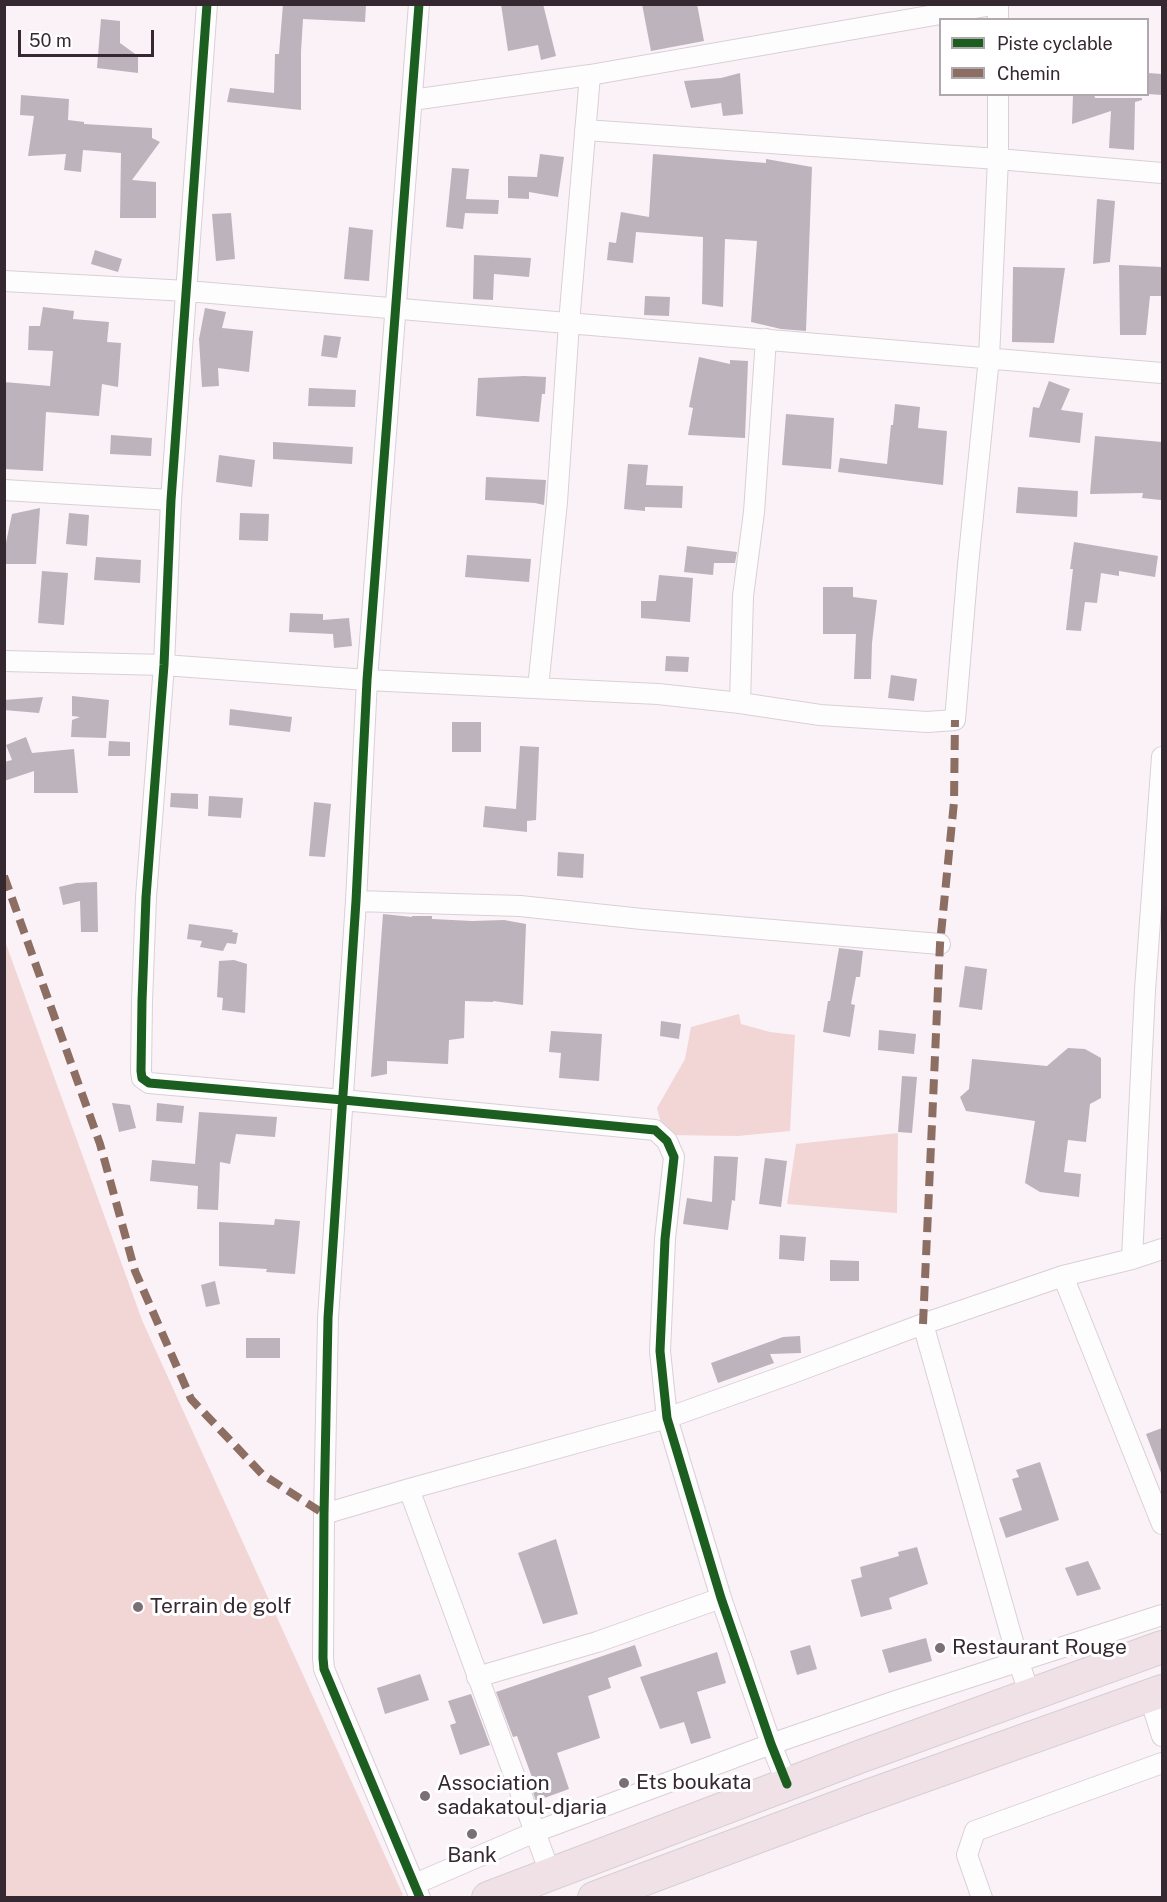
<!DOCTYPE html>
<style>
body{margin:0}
#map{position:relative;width:1167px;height:1902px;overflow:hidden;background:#faf2f7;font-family:"Public Sans",sans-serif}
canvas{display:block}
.frame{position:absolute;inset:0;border:6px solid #362831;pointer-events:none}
.legend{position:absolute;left:939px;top:18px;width:210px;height:78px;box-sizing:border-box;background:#fff;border:2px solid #afa9ad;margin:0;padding:8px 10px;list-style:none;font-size:18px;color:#362831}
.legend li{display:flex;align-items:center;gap:12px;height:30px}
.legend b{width:30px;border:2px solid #afa9ad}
.scale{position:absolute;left:18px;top:30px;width:136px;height:27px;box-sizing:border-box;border:3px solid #362831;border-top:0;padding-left:8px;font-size:18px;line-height:21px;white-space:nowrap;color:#362831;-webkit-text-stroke:4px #fff;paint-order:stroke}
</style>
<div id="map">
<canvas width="1167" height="1902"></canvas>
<div class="frame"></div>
<ul class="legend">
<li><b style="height:8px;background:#1b5e20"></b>Piste cyclable</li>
<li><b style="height:8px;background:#8d6e63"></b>Chemin</li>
</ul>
<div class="scale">50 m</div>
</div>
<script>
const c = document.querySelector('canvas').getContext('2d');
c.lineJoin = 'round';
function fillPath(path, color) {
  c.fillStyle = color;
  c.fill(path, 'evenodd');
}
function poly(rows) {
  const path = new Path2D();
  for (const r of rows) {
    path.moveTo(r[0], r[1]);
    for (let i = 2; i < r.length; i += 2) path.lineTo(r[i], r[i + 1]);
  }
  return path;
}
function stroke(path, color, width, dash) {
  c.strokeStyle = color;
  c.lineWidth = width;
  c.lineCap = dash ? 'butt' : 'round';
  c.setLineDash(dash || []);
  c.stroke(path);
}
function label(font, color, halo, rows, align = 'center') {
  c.font = font + ' "Public Sans",sans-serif';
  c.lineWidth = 6;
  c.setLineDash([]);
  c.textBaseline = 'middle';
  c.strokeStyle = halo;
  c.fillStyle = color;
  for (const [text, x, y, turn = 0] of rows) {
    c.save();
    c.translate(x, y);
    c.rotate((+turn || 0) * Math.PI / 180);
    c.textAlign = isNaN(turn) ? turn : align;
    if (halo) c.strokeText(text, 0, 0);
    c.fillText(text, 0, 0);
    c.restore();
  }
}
const green = poly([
 [5,941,142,1320,403,1895,395,1898,5,1897],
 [739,1014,741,1024,770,1032,795,1035,790,1131,738,1136,664,1135,657,1108,685,1059,691,1027],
 [898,1133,897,1213,787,1204,796,1144]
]);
const building = poly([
 [283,4,366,4,365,22,303,19,301,51,301,110,227,102,230,88,274,93,275,54,279,54],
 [501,4,543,4,556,56,541,60,538,45,508,51],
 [642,4,697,4,704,41,651,51],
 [101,19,120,21,120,43,138,56,138,73,97,68],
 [740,73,743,114,723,116,721,103,691,108,684,81,721,78],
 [1148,73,1162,74,1162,95,1148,94],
 [1073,94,1094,94,1095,98,1142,98,1142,100,1135,102,1134,150,1109,148,1111,111,1072,124],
 [21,95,69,99,68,120,84,122,84,124,152,128,152,138,160,142,132,180,156,182,156,218,120,218,121,153,83,150,81,172,64,170,66,154,28,156,34,116,20,115],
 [540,154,564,157,558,197,529,192,529,199,508,198,508,176,537,177],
 [653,154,766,163,766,159,812,167,806,331,781,329,751,322,757,241,725,239,723,307,702,304,703,237,636,232,633,263,607,260,609,242,616,243,621,212,649,217],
 [452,168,469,169,466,199,499,200,498,214,465,213,463,229,446,227],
 [1097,199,1115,201,1110,262,1093,264],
 [231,213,235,259,216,261,212,214],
 [349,227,373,230,369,281,344,279],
 [95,250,122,259,118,272,91,264],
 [474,255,531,258,529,277,494,274,493,300,473,299],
 [1119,265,1162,267,1162,296,1150,296,1146,335,1120,335],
 [1013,267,1065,268,1054,343,1012,342],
 [645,296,670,297,669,316,644,315],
 [43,307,74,311,73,319,109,322,107,342,121,343,118,387,102,384,99,416,46,412,43,471,4,469,4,382,50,386,53,351,28,350,29,326,40,326],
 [205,308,226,312,222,328,253,331,249,372,218,368,219,386,202,387,199,339],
 [324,335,341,337,337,358,321,356],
 [699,357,730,364,730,360,748,361,745,438,688,435,693,408,689,407],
 [524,376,546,377,545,394,542,394,539,422,476,416,478,378],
 [1049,381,1070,389,1061,410,1083,413,1080,443,1029,437,1033,407,1039,408],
 [309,388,356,390,355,407,308,406],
 [895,404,920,407,918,428,947,431,943,485,838,472,840,458,887,464,891,425,893,425],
 [786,414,834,418,831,469,782,465],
 [111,435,152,438,151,456,110,454],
 [1095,436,1162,442,1161,500,1142,498,1143,493,1090,494],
 [273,442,353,447,352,464,273,459],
 [219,455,255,460,252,487,216,482],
 [628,464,648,465,646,485,683,486,682,508,645,507,645,511,624,509],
 [486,477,546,480,544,505,535,503,485,500],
 [1018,487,1078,491,1077,517,1016,513],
 [40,508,36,564,4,564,4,552,12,514],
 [69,513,89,515,87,546,66,544],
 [240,513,269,514,268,541,239,540],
 [1074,542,1158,556,1155,577,1119,571,1119,576,1101,573,1097,603,1085,602,1081,631,1066,630,1073,569,1070,569],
 [687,546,737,552,735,563,714,563,713,575,684,572],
 [467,555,531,559,529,582,465,577],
 [96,557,141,560,140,583,94,580],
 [42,571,68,573,64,625,38,623],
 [659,575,693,578,690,622,641,618,641,601,656,601],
 [823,587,853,587,853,597,877,600,872,643,871,679,854,679,856,634,823,634],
 [290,613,323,614,323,620,349,618,352,646,334,648,333,634,289,632],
 [666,656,689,657,688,672,665,671],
 [891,675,917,679,914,701,888,698],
 [72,696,109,700,106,738,71,737,72,720,80,717,72,716],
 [43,697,39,713,4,710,4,700],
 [230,709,292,717,290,732,229,725],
 [452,722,481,722,481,752,452,752],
 [26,737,32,753,74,749,78,793,34,793,34,771,4,781,4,762,12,760,6,745],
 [109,741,130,742,130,756,108,756],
 [520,746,539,747,536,820,527,821,527,832,483,827,485,806,516,809],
 [171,793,198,794,198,809,170,807],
 [209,796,243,798,241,818,208,816],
 [314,802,331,804,325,857,309,856],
 [558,852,584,854,583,878,557,876],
 [97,882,98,932,81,932,80,901,63,905,59,887,76,883],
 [383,914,412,917,412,916,432,916,432,919,472,921,504,920,526,924,523,1005,493,1001,493,1002,465,1001,464,1038,449,1040,448,1064,387,1061,387,1074,371,1077],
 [189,924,233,930,232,932,238,933,236,944,227,943,223,951,200,947,202,941,187,939],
 [839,948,863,951,860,977,856,977,851,1004,855,1005,850,1037,823,1032,828,1001,830,1001],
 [234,960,247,964,245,1013,222,1010,223,998,217,997,219,961],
 [965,966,987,969,982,1010,959,1007],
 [661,1021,681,1024,679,1039,660,1036],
 [879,1030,916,1034,914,1054,878,1050],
 [551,1031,602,1034,599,1081,559,1078,561,1053,549,1052],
 [1068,1048,1085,1049,1101,1058,1101,1098,1090,1104,1086,1142,1068,1140,1064,1172,1081,1174,1079,1197,1040,1192,1025,1183,1035,1121,966,1111,960,1097,969,1089,972,1059,1047,1066],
 [902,1076,917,1077,912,1133,898,1132],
 [112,1103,130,1105,136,1128,119,1132],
 [157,1103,184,1106,182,1123,156,1121],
 [199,1112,277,1117,275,1137,236,1134,230,1164,220,1162,218,1210,197,1209,198,1186,150,1181,152,1160,195,1164],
 [714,1156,738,1157,735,1201,732,1200,728,1230,683,1224,687,1198,712,1202],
 [765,1158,787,1161,781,1207,759,1204],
 [275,1219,300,1221,295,1274,266,1272,267,1269,219,1266,219,1222,274,1225],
 [780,1235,806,1237,804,1261,779,1259],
 [830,1260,859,1261,859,1281,830,1281],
 [215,1281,220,1304,206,1307,201,1285],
 [800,1336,801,1353,770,1354,774,1363,718,1383,711,1363,783,1337],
 [246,1338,280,1338,280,1358,246,1358],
 [1162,1428,1162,1473,1161,1473,1146,1434],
 [1040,1462,1059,1520,1006,1538,999,1518,1022,1510,1012,1479,1019,1477,1016,1470],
 [556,1539,578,1614,543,1624,518,1553],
 [917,1547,928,1584,889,1598,892,1609,861,1617,851,1580,862,1577,860,1567,899,1556,898,1552],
 [1088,1561,1101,1589,1077,1596,1065,1568],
 [926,1638,932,1661,889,1673,882,1650],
 [635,1645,642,1666,608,1678,611,1688,588,1696,600,1738,557,1753,569,1789,536,1801,529,1781,533,1780,517,1736,513,1737,496,1692],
 [810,1645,817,1669,797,1675,790,1651],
 [717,1652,726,1683,697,1692,711,1738,691,1744,684,1722,660,1729,640,1677],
 [420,1674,429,1700,385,1714,377,1688],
 [471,1694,490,1745,460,1755,450,1725,456,1723,448,1701]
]);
const minor = poly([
 [207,4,171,500,164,665,146,897,142,1001,141,1071,142,1078,149,1083,343,1100,655,1130,667,1141,674,1157,665,1239,660,1351,667,1418,721,1598,771,1744,787,1784],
 [419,4,367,680,356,901,328,1318,324,1514,323,1658,324,1669,420,1898],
 [412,100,590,75,998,4,998,20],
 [585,130,998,159,1162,173],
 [4,281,187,291,1162,373],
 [4,490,171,500],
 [4,661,164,665,367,680,658,694,740,703,820,715,927,722,955,720,968,565,989,358,998,159,998,94],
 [538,688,557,502,569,323,590,75],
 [740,703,743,596,754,512,766,339],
 [356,901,520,906,642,919,940,944],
 [1132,1259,1145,990,1162,757],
 [1063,1276,1162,1524],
 [923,1324,1019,1663,1030,1695],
 [409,1489,535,1832,415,1884],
 [324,1514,409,1489,667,1418,790,1374,923,1324,1063,1276,1132,1259,1162,1249],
 [477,1677,597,1642,721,1598],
 [1149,1695,1162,1736],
 [550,1873,535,1832,771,1744,893,1702,1162,1615],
 [982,1898,967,1855,975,1831,1162,1763]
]);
const trunk = poly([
 [488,1898,859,1757,1162,1647],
 [594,1898,859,1799,1162,1691]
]);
const quiet = poly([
 [4,876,100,1144,135,1271,191,1399,262,1474,324,1514],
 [923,1324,940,944,954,802,955,720]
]);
const cycleway = poly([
 [207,4,171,500,164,665,146,897,142,1001,141,1071,142,1078,149,1083,343,1100,655,1130,667,1141,674,1157,665,1239,660,1351,667,1418,721,1598,771,1744,787,1784],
 [419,4,367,680,356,901,328,1318,324,1514,323,1658,324,1669,420,1898]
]);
const markers = [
 [138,1607,6,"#7b6f76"],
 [940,1648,6,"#7b6f76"],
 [624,1783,6,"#7b6f76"],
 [425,1796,6,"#7b6f76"],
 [472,1834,6,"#7b6f76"]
];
const poiNames = [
 ["Terrain de golf",150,1607],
 ["Restaurant Rouge",952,1648],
 ["Ets boukata",636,1783],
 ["Association",437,1784],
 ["sadakatoul-djaria",437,1808],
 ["Bank",472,1856,"center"]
];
fillPath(green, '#f2d6d5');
fillPath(building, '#bcb3bc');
stroke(minor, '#dacfd6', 22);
stroke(trunk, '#d5cfd3', 34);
stroke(minor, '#fefdfe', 20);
stroke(trunk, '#f0e1e6', 32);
stroke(quiet, '#8d6e63', 8, [15, 8]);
stroke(cycleway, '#1b5e20', 9);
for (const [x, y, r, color] of markers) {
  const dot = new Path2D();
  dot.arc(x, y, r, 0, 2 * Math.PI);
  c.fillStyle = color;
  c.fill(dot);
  stroke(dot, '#fff', 2);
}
label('21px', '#362831', '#fff', poiNames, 'left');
</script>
